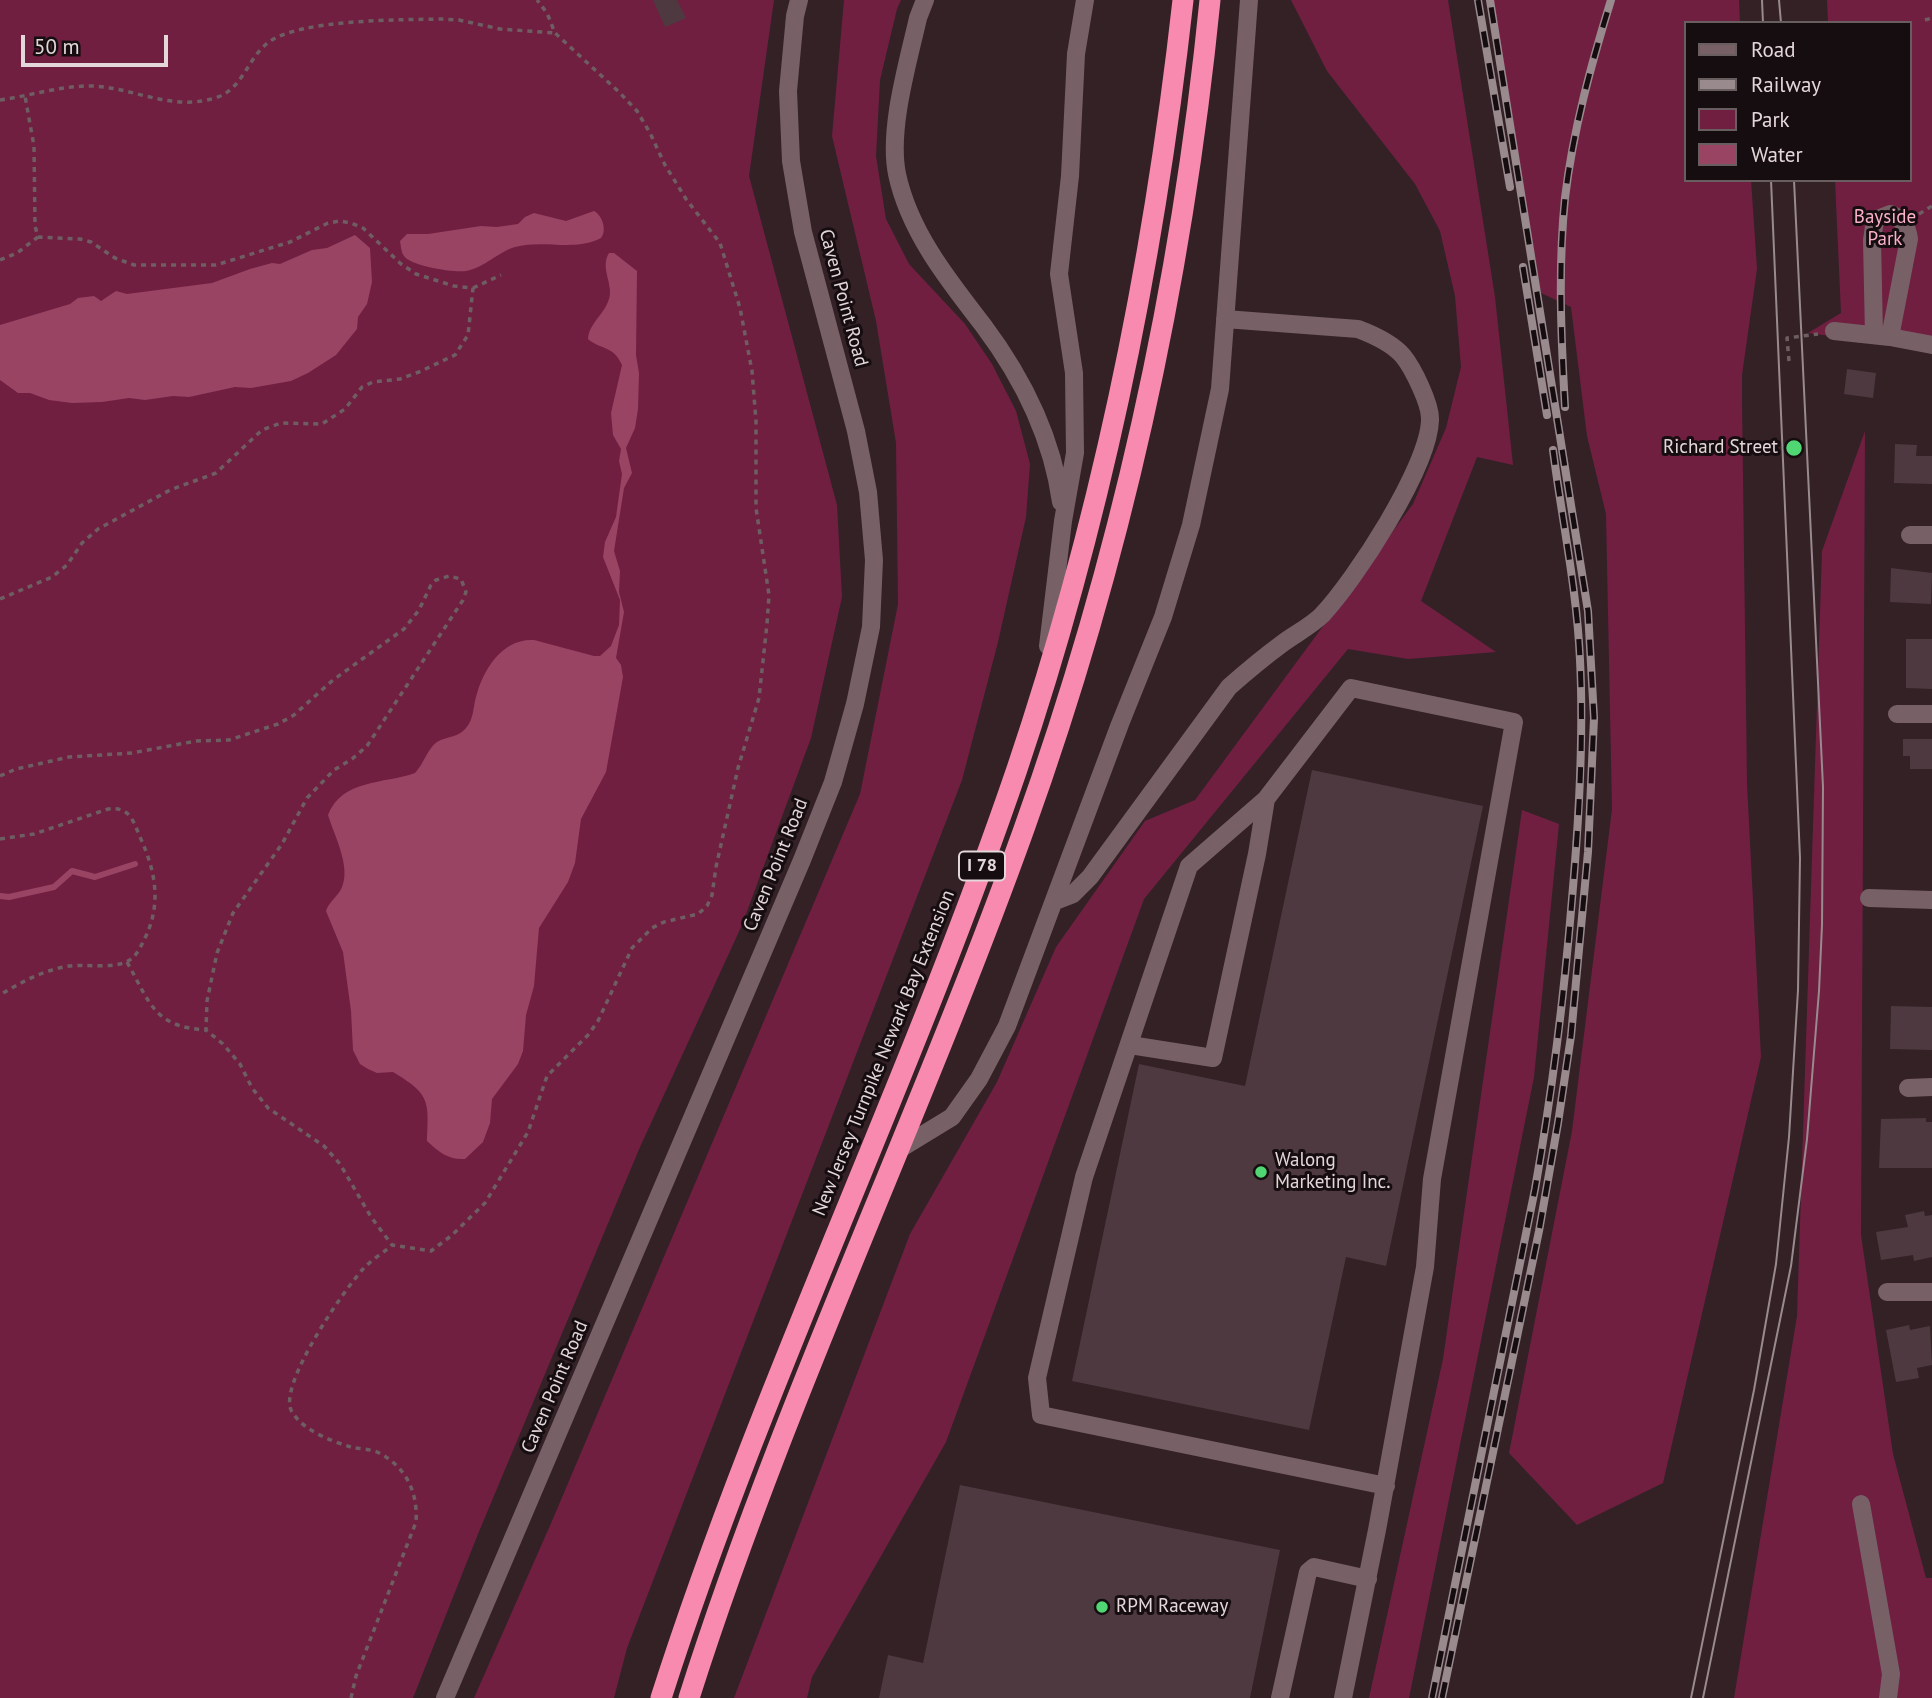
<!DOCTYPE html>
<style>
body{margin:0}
#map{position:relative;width:1932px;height:1698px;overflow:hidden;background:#332126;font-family:"PT Sans",sans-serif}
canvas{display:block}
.legend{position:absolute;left:1684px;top:21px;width:228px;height:161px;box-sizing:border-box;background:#150d0f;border:2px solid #685e60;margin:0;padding:9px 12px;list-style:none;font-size:21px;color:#e4d7da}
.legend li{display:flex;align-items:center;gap:14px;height:35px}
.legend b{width:35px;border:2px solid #685e60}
.scale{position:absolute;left:21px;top:35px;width:147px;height:32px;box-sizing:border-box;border:4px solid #e4d7da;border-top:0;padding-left:9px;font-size:21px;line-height:24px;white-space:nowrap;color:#e4d7da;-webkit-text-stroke:5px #150d0f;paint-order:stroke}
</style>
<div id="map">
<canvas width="1932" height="1698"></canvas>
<ul class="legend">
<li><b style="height:9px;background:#776167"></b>Road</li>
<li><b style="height:9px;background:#998a8e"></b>Railway</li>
<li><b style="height:19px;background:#701f41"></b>Park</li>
<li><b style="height:19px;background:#9a4464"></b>Water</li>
</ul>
<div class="scale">50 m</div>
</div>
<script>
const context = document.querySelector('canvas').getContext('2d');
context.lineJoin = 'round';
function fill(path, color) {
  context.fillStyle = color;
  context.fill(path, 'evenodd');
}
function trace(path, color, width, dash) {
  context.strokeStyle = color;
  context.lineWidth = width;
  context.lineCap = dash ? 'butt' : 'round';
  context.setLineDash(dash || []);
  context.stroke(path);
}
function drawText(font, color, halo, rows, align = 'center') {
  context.font = font + ' "PT Sans",sans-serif';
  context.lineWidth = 6;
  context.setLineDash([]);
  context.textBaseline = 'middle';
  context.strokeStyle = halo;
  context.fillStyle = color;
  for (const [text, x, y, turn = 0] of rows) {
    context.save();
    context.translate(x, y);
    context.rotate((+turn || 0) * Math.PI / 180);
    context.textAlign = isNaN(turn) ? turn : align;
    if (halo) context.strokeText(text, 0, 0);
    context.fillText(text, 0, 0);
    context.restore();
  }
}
fill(new Path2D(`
 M0,0H774L749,176L837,505L842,597L811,738L742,925L640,1147L478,1534L413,1698H0Z
 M844,0H901L897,9L880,80L876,156L886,219L909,264L965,324L992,364L1016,411L1030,464L1026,517L998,642L962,780L627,1648L614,1698H474L552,1521L860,794L898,604L896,443L876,321L832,136Z
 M1291,0H1448L1495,297L1513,465L1477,457L1421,601L1496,652L1408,659L1348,649L1144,899L946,1442L812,1677L807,1698H734L910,1234L997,1082L1056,947L1145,821L1195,800L1413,504L1446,428L1461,367L1455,296L1440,231L1415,184L1327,71Z
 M1493,0H1739L1740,23H1685V180H1751L1757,269L1742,375V400L1747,784L1761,1057L1663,1483L1577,1525L1509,1453L1572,1131L1612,809L1606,514L1587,436L1571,307L1541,293Z
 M1827,0H1932V350L1808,333L1841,313L1835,180H1909V23H1828Z
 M1865,431L1861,1235L1893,1454L1926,1578H1932V1698H1734L1797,1316L1822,551Z
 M1522,810L1559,824L1534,1077L1409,1698H1369L1443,1359Z`), '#701f41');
fill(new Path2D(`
 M594,211C603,216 607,231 601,238C574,252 544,239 515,247C498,252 484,268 466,271C454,273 411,266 404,256C401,252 401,246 400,241L407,234H428L481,226L497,227L518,224L525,217L534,213L566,221Z
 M355,235L370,248L372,282L367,304L358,317L357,329L336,355L308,373L291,381L251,388L235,387L189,397L173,396L145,400L129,398L102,402L72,403L49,400L30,393H18L0,380V325L70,304L78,298L94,296L101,301L116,291L127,294L212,283L250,269L272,263L280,264L312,250L327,248Z
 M609,253H614L637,271L636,355L639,373L638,409L635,428L626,448L632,473L624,488L614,551L620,571L619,592L624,612L616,658L621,665L623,677L606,772L581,819L575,863L568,882L539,928L534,986L526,1015L523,1051L518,1064L492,1099L490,1123L483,1142L465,1159C448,1160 439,1152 427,1141C429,1101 430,1094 393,1072L377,1073L368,1069L360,1064L353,1050L351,1011L343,952L326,911C329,901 338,897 342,887C351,866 334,835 328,815C342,779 384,784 415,773C423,765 428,748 437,742C447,736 458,738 466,728C474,719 473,707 476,697C483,670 502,638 534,640L594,656H600L611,646L619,625L620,600L603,557L605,542L616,517L622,474L619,461L621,449L613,435L611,413L622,365C613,345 601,350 588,339C589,321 610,311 610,292C610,279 601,266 609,253Z`), '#9a4464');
trace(new Path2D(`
 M0,896L9,897L54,887L72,871L95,877L135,864`), '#9a4464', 6);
fill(new Path2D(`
 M653,0H677L686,18L665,27Z
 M1847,369L1876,373L1873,398L1844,394Z
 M1895,444L1917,445L1916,456H1932V484L1894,483Z
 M1891,568L1932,573L1931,604L1890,602Z
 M1906,639H1932V689L1906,688Z
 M1903,739H1932V769H1910V756H1903Z
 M1312,770L1483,806L1386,1266L1346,1257L1309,1430L1072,1381L1139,1064L1245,1086Z
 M1891,1006L1932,1007V1050L1890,1049Z
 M1926,1118V1122H1932V1168H1879L1881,1119Z
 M1924,1211L1925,1216L1932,1215V1257L1914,1261L1913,1255L1881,1260L1876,1232L1908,1227L1905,1215Z
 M1909,1325L1910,1330L1930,1326L1932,1365L1917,1368L1919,1378L1896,1382L1886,1330Z
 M960,1485L1280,1550L1250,1698H879L888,1655L923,1663Z`), '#4d393f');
trace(new Path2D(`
 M1925,20L1932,18
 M0,100C29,96 60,86 89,86C131,86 170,112 215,98C243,90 247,58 269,42C300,19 401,20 441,19L459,20L500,29L555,33
 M1919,214L1932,206
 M0,260L17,253L38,237
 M473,288L501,275
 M1789,361L1787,338L1818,334
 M0,599L52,577L67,565L82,543L98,529L170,490L216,473L262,430L281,423L322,424L345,409L362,387L373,382L400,379L419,372L455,355L468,335L473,288L454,286L416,274L401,264L363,228L351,223L340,221L328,223L290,242L216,265H134L115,258L91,242L80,239L38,237L35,226L34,146L25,96
 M0,776L16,769L69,757L132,753L196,741L229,740L278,724L294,715L333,680L404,629L419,610L431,585L436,580L449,576L461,579L466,592L463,600L367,746L352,759L334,770L307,798L282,844L233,913L217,953L207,1001L206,1030L223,1044L240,1064L252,1088L268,1108L324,1146L340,1164L371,1217L392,1245L431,1251L451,1236L485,1203L528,1132L547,1076L588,1035L598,1021L632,948L652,928L664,922L698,914L707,906L712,895L716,867L738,768L759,698L767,624L769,595L756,508V421L752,371L740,308L720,243L686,199L665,165L650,133L637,111L619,92L555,33L547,13L537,0
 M0,839L34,834L108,809C129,806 133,820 140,837C156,872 162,905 144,940C140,948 136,957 128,961C114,969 85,964 69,966C44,970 21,982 0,995
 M127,962C150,1003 154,1027 206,1030
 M351,1698L356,1676L416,1522C418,1492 406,1466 377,1452C370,1449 359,1449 351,1447C331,1441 304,1431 292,1412C276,1387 344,1290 363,1269C371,1260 383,1253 392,1245`), '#6e5e62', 3.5, [5, 5]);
trace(new Path2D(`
 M925,0L918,18C908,63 888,129 897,174C909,231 948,280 983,325C1022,377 1052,437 1061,502
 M1834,331L1890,337L1932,345
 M1874,335L1872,240L1875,220L1890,214C1903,219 1907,225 1909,239L1890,337
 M1910,535H1932
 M1048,646L1063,521L1075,453L1074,373L1059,274L1070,176L1076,54L1085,0
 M1897,714H1932
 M1869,898L1932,900
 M1055,901L1073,894L1090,877L1229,687C1246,672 1264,657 1283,643C1295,634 1311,626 1322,615C1355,580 1429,467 1430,420C1431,405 1413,368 1403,356C1392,343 1374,335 1358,329L1225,319
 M1130,1045L1213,1058L1257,854L1266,799
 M1908,1088L1932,1087
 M898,1150L952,1117L979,1079L1007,1026L1120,724L1163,617L1191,525L1220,389L1249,0
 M1887,1292H1932
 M1861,1504L1891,1674L1888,1698
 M445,1698L802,860L833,782L855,704L871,627L874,560L868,492L856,431L803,232L791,161L788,91L795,16L799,0
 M1280,1698L1308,1572L1314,1567L1368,1579
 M1343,1698L1377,1530L1425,1267L1432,1179L1514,722L1351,688L1266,799L1189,866L1084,1177L1037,1378L1041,1415L1386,1486`), '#776167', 18);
trace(new Path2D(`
 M661,1698C762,1382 910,1083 1017,769C1101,520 1154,261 1183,0
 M689,1698C783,1402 919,1121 1024,829C1120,562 1182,282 1210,0`), '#f889af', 21);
trace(new Path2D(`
 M1762,0L1763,23
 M1779,0L1781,23
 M1691,1698L1754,1390L1776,1264L1789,1137L1798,990L1800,858L1771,180
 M1703,1698L1791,1266L1807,1139L1819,991L1822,925L1823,787L1794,180`), '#998a8e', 2);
const rail = new Path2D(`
 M1478,0L1510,187
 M1523,267L1547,415
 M1565,407C1561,337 1558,267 1565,198C1573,130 1591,65 1611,0
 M1432,1698L1535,1189C1552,1093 1564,997 1572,899C1579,820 1584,740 1580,660C1577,590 1562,520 1553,450
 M1442,1698L1539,1231L1558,1123L1571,1036L1588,852L1594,718L1588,611L1490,0`);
trace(rail, '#998a8e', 8);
trace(rail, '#150d0f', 5, [16]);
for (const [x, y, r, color] of [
 [1794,448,9,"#51d674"],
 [1261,1172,7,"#51d674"],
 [1102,1607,7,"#51d674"]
]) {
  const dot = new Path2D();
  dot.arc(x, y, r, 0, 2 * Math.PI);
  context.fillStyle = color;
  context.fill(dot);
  trace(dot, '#150d0f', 2.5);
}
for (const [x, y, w] of [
 [982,866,46]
]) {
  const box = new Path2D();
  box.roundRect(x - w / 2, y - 14.5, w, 29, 5);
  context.fillStyle = '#150d0f';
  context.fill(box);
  trace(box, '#e4d7da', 2);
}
drawText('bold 18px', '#e4d7da', null, [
 ["I 78",982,866]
]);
drawText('19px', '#fbb1c8', '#150d0f', [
 ["Bayside",1885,218],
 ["Park",1885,240]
]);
drawText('19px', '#e4d7da', '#150d0f', [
 ["Caven Point Road",843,298,75],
 ["Caven Point Road",776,865,-68],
 ["New Jersey Turnpike Newark Bay Extension",884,1053,-68],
 ["Caven Point Road",555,1387,-67]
]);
drawText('19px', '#e4d7da', '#150d0f', [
 ["Richard Street",1778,448,"right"],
 ["Walong",1275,1161],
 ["Marketing Inc.",1275,1183],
 ["RPM Raceway",1116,1607]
], 'left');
</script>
